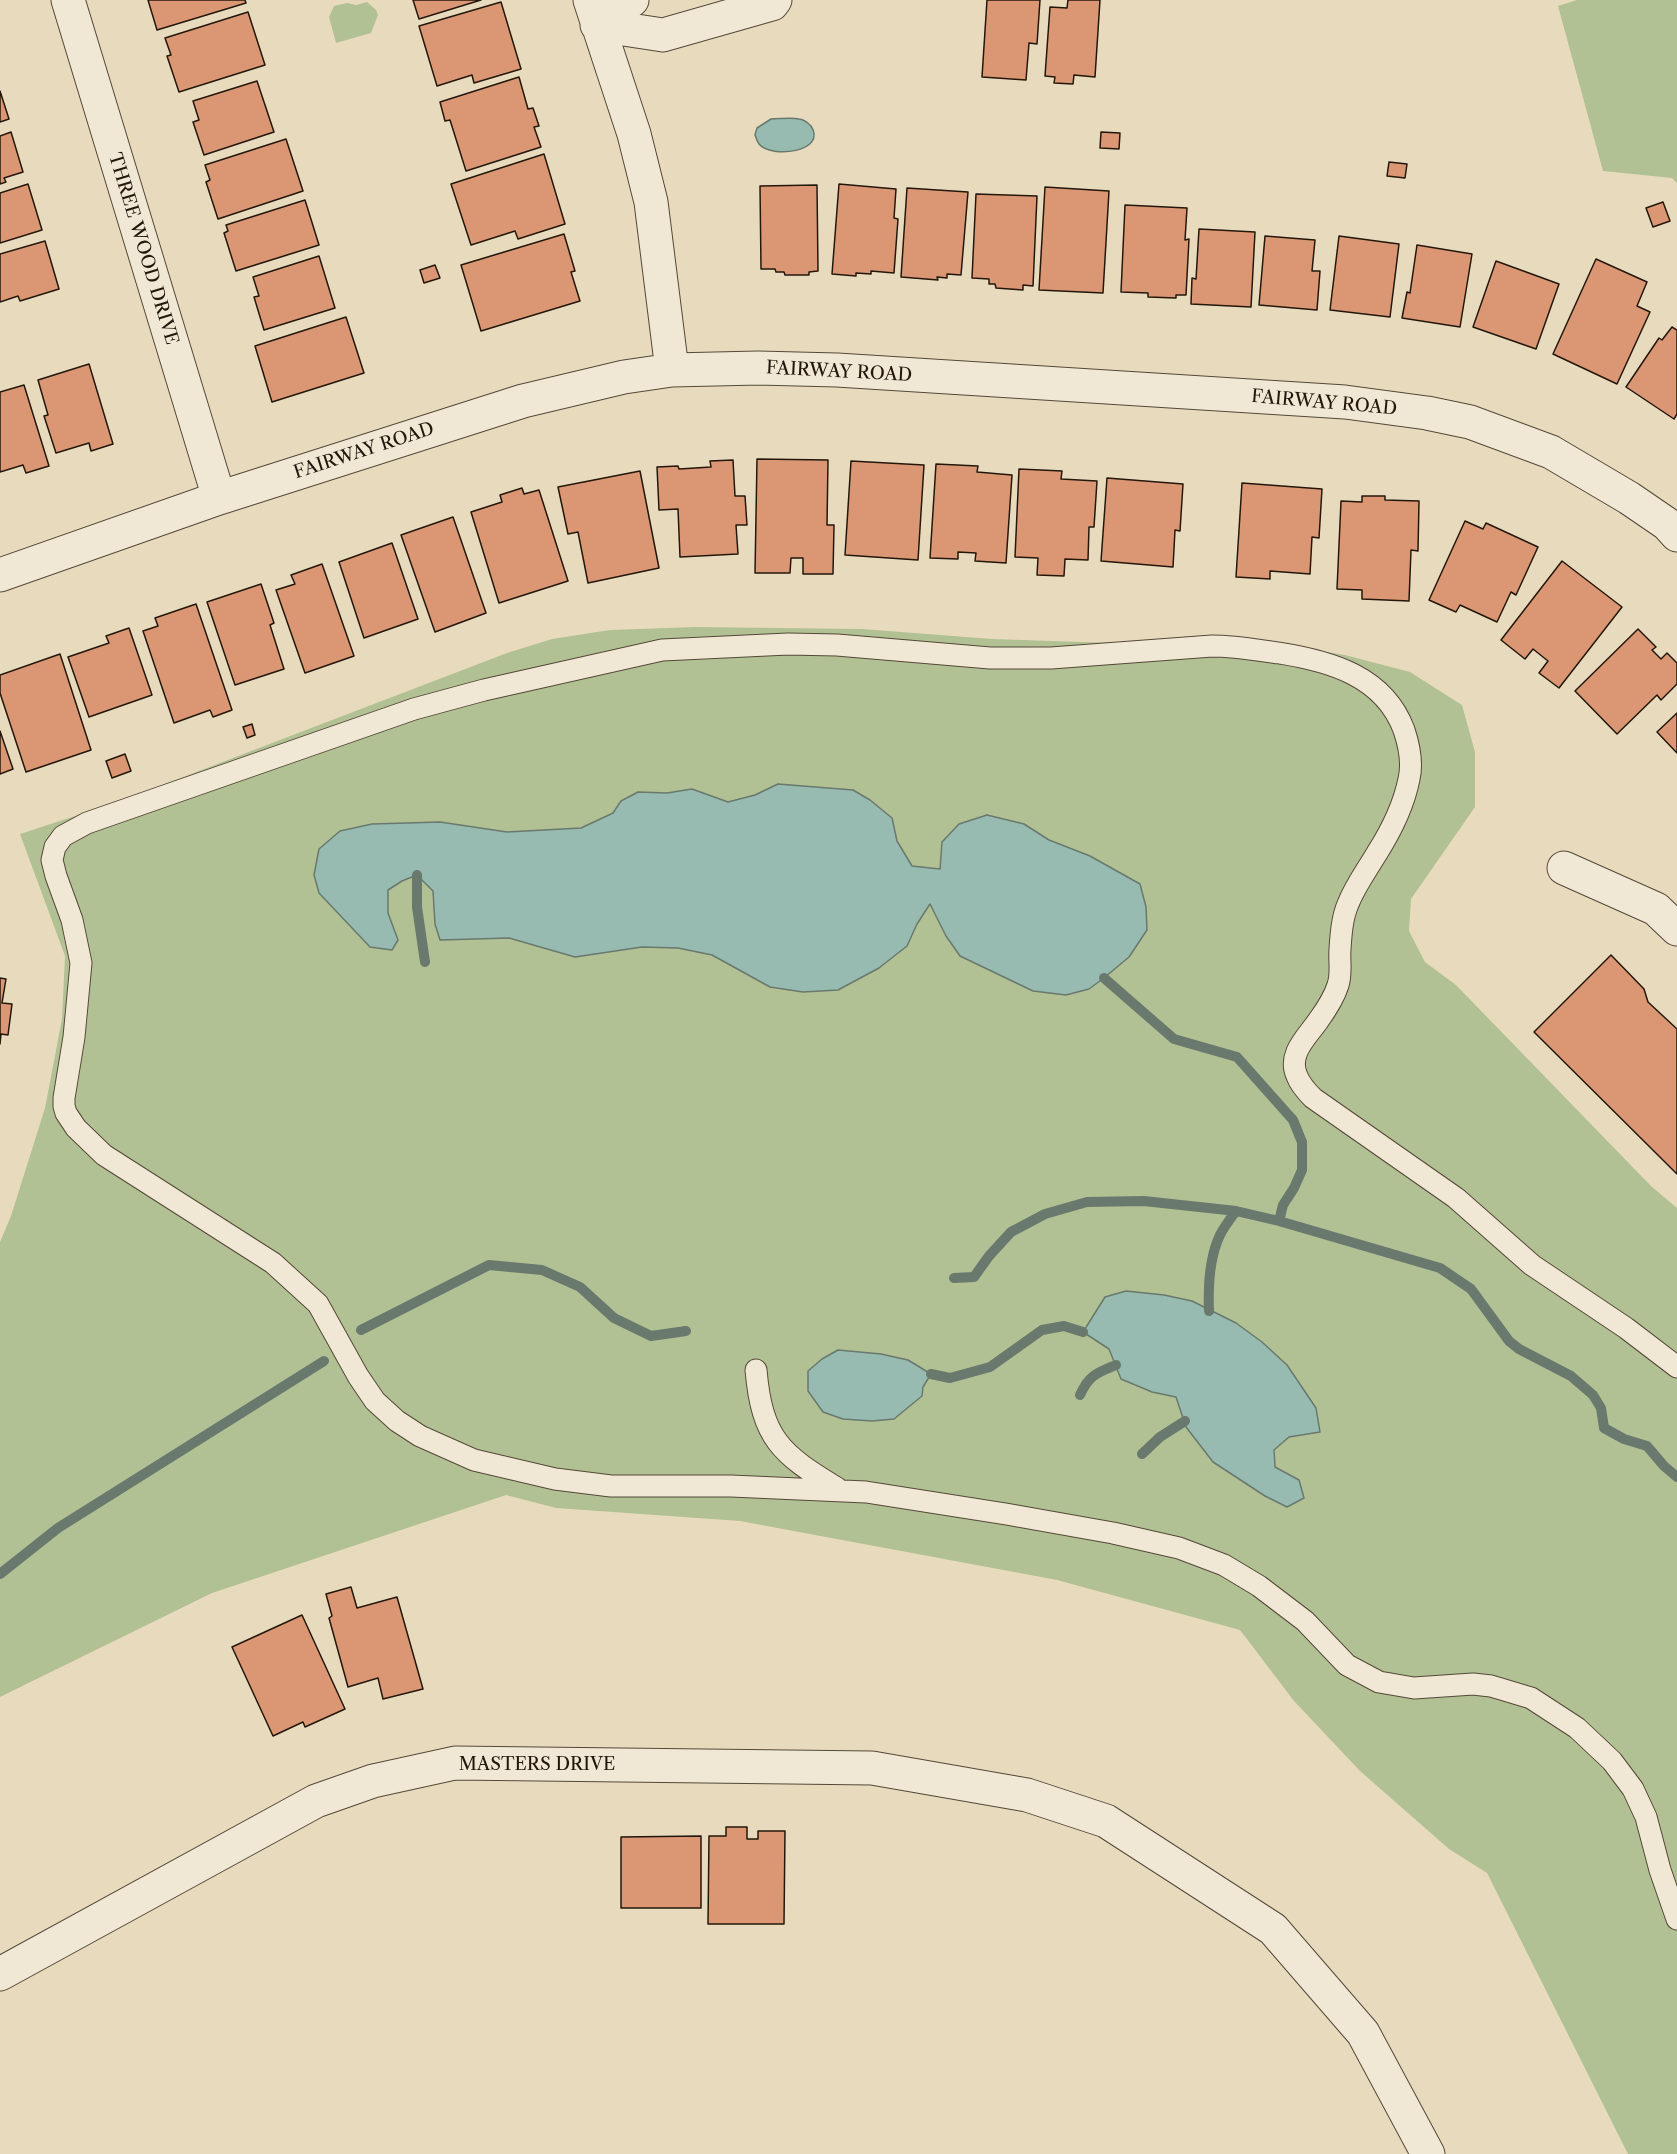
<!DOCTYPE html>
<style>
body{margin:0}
canvas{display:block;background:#e8dbbd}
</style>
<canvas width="1677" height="2154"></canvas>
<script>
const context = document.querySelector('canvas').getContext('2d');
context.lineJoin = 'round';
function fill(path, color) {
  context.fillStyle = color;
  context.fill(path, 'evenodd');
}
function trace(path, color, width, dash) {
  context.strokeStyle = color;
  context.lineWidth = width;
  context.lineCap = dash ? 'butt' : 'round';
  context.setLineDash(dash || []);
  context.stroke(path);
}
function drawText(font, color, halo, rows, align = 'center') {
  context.font = font + ' "Libre Caslon Text",serif';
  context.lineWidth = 4.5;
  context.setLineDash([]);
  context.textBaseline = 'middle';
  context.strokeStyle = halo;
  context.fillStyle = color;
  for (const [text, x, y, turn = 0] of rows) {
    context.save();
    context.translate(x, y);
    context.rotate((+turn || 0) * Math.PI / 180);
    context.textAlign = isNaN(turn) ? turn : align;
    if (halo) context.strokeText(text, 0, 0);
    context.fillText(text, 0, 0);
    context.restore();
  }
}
fill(new Path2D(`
 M1577,0H1677V183L1672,178L1603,171L1558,6Z
 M367,2L376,10L378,15L371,33L336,43L329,17L334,6L347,3L356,5Z
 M695,627L862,629L992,639L1113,643L1220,635L1345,655L1410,672L1462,705L1475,752V807L1411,899L1409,931L1425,962L1456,985L1651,1186L1677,1208V2154H1628L1487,1873L1449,1849L1360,1771L1294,1701L1240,1630L1057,1580L740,1521L556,1508L506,1495L212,1593L0,1697V1242L11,1216L45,1108L62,1019L65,956L20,834L118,802L507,653L552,639L610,630Z`), '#b2c194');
const water = new Path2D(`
 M771,119C780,119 791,117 799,119C804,119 808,123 811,126C828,152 771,159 759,144C757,141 756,138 755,135L757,128Z
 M778,784L853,790L870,800L892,818L897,841L912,866L940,869L942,842L959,824L987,815L1024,824L1049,840L1090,856L1140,884L1146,907L1147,930L1129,957L1104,978L1089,989L1066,995L1033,991L960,956L946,936L930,904L917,924L907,946L879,968L838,990L803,992L770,987L712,955L678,948L642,947L575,957L509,938L440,940L435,924L433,891L417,875L402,881L388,890V913L398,940L392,950L370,947L319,893L314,875L319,849L340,831L372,824L440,822L507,832L581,828L613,813L621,801L638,792L667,793L692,789L728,802L755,795Z
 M1126,1291L1164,1295L1192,1301L1236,1323L1262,1342L1287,1365L1316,1408L1320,1432L1289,1437L1274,1450L1275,1467L1299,1480L1304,1498L1287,1507L1265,1496L1213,1462L1186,1427L1176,1397L1152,1392L1121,1379L1109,1349L1083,1332L1105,1297Z
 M838,1350L881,1354L908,1360L931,1374L923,1387L922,1396L894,1419L872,1421L843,1419L823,1412L808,1391V1371L822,1359Z`);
fill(water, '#97bbb0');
trace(water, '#69796e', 1.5);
trace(new Path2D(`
 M417,875V907L425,962
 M1104,978L1174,1039L1237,1057L1293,1120L1302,1142V1170L1294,1188L1283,1205L1279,1221
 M954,1278L974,1277L989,1256L1011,1232L1045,1214L1087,1202L1144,1201L1236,1211L1279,1221L1440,1268L1471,1289L1509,1341L1519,1349L1571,1376L1593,1395L1601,1408L1604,1428L1624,1439L1647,1446L1664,1466L1677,1477
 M1209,1311C1208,1287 1209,1258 1220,1235C1224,1227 1230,1219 1236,1211
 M361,1330L489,1265L542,1270L580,1287L614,1318L651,1336L686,1331
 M931,1374L950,1378L990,1367L1042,1330L1064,1326L1083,1332
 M1080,1395C1089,1375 1097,1373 1116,1365
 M1142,1454L1160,1437L1185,1421
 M0,1574L58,1528L324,1361`), '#69796e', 10);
const building = new Path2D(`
 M148,0H245L246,3L157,30Z
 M413,0H481L419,19Z
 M987,0H1040L1037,44L1029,43L1026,80L982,77Z
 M1068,0H1100L1095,77L1074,75L1073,84L1054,83L1055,77L1045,76L1050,7L1067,8Z
 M501,2L521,69L474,83L472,75L437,86L419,26Z
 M248,12L265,65L179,92L167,56L171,55L165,38Z
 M519,77L528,109L533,108L539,126L534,127L541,147L466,171L450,120L445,121L440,102Z
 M257,81L274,132L204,155L193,122L199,120L193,101Z
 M0,91L9,119L0,122Z
 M11,132L23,172L4,178L6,182L0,184V136Z
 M1101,132L1120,133L1119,149L1100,148Z
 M286,139L303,191L218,219L206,182L210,180L205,165Z
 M544,154L565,224L518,239L515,231L471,245L451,184Z
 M1389,162L1407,164L1405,178L1387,176Z
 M28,184L42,230L0,243V193Z
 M839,184L896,189L894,218L898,219L894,273L871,271V274L856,273V276L832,274Z
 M817,185L818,271L809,272V275H785L784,272H776L775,269H761L760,186Z
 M1045,187L1109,191L1103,293L1039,290Z
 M907,188L968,192L961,275L947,274V278L937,277L938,280L901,277Z
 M976,194L1037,196L1033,286L1023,285V290L996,288L995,284H989V279L972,278Z
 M305,200L319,245L236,271L224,233L228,231L226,225Z
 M1663,202L1670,221L1653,227L1646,208Z
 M1125,205L1187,208L1185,240L1189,239L1186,295H1176V298L1148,297V293L1121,292Z
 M1199,229L1255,232L1251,307L1191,304L1192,278L1196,279Z
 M564,234L575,271L571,272L580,301L481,331L461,265Z
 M1265,236L1315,240L1312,271H1320L1317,310L1259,305Z
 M1339,236L1399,244L1390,317L1330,310Z
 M45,241L59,289L20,301L18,296L0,302V254Z
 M1417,245L1472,254L1460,327L1402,318L1407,292L1410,293Z
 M319,256L335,308L264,330L254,297L259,296L253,277Z
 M1596,259L1647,282L1637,306L1650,312L1617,384L1553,354Z
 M1496,261L1559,284L1536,349L1473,327Z
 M435,265L440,278L424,283L420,270Z
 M346,317L364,373L272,402L255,346Z
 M1672,327L1677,330V414L1674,419L1626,387L1659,338L1662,340Z
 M89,364L113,444L91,451L89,443L56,453L44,416L48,415L38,380Z
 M24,385L49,466L26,473L23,465L0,472V392Z
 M757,459L828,460L827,525H834L833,574H803V558H791L790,573H755Z
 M733,460L735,496H745L747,525H736L738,554L680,557L678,509L659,510L657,467L678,466L679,469L711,467L710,461Z
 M851,461L924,465L918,560L845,555Z
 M936,464L978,466L977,472L1012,475L1006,563L975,561L976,553L958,552V559L930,558Z
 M1019,469L1062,471L1061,479L1097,481L1094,527H1089L1088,560L1065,559L1064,576L1037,575L1038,558L1015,557Z
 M640,471L659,568L588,583L578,532L568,534L558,487Z
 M1107,478L1183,484L1180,531L1175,530L1173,567L1101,561Z
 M1242,483L1322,489L1319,538L1312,537L1310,574L1270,571V579L1236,577Z
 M522,488L524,494L539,490L568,581L499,603L471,512L502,502L500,495Z
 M1362,496H1385V500L1419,501L1418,551L1411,550L1409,601L1362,599V590L1337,589L1341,501L1362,502Z
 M453,517L486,613L435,632L401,535Z
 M1465,521L1483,529L1486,523L1538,547L1516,595L1511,592L1497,622L1460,605L1456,612L1429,600Z
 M392,543L418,619L364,638L339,562Z
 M1562,561L1622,607L1559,688L1539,673L1548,661L1533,649L1525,659L1501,640Z
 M322,564L354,656L305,673L276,590L295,584L291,575Z
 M261,584L274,623L270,625L284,669L235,685L207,602Z
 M196,604L232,710L213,717L210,710L174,723L143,631L158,626L155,618Z
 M129,628L152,695L89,717L68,657L109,643L106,636Z
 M1638,629L1656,647L1652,650L1661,659L1667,653L1677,663V684L1661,700L1657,695L1617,734L1575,691Z
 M60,654L91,750L26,772L0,693V675Z
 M1677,713V753L1657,732Z
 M252,724L255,735L247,738L243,727Z
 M0,731L13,769L0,774Z
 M125,754L131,771L112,778L106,761Z
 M1611,955L1644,989L1648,1002L1677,1029V1174L1534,1032Z
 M0,978L6,979L2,1003L12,1004L8,1035L1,1034L0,1044Z
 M351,1587L357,1608L397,1597L423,1689L383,1699L378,1678L348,1687L329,1618L332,1616L326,1594Z
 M302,1615L345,1709L305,1727L303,1722L273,1736L232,1647Z
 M726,1827H747V1839H758V1831H785L784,1924H708L709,1836H726Z
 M701,1836V1908H621V1837Z`);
fill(building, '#db9774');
trace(building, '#23170b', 1.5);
const service = new Path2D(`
 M1677,1367L1626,1328L1532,1265L1456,1198L1313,1098C1307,1092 1300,1084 1297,1076C1287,1054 1307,1037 1318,1021C1326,1010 1334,998 1338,985C1342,973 1339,961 1340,949C1341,934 1342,918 1348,904C1355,886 1367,870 1377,853C1391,831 1404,804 1409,779C1413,762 1409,745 1404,730C1384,676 1330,661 1279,653C1257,650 1234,646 1212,646L1051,658H990L837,645L788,644L662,650L484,690L414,709L87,823L63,836L55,847L52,860L56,876L72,920L81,963L74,1037L64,1098V1106L66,1113L76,1128L104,1155L273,1263L318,1304L358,1376L375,1401L397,1421L420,1436L474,1460L555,1479L611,1486H731L866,1492L1006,1514L1113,1533L1179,1548L1224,1565L1259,1586L1305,1621L1347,1665L1379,1682L1414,1688L1473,1684L1491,1686L1531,1698L1577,1728L1612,1761L1633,1789L1646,1817L1660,1870L1677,1919
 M756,1370C762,1439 781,1454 837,1488`);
const minor = new Path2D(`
 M68,0L219,498
 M590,0L634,134L651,202L672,370
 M597,25L663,35L772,4L775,0
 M597,25L632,0
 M0,575L219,498L523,401L624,377L672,370L758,368L837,370L1345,402L1427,413L1470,422L1551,452L1629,498L1667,524L1677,535
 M1564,868L1656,909L1677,929
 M0,1974L316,1801L373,1781L455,1763L872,1768L1027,1795L1106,1821L1273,1929L1363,2033L1428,2154`);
trace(service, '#544838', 23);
trace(minor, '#544838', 35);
trace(service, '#f0e8d4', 21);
trace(minor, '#f0e8d4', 33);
drawText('18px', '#23170b', '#f0e8d4', [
 ["THREE WOOD DRIVE",143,249,73],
 ["FAIRWAY ROAD",839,372,3],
 ["FAIRWAY ROAD",1324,403,5],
 ["FAIRWAY ROAD",364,451,-18],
 ["MASTERS DRIVE",537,1765]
]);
</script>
